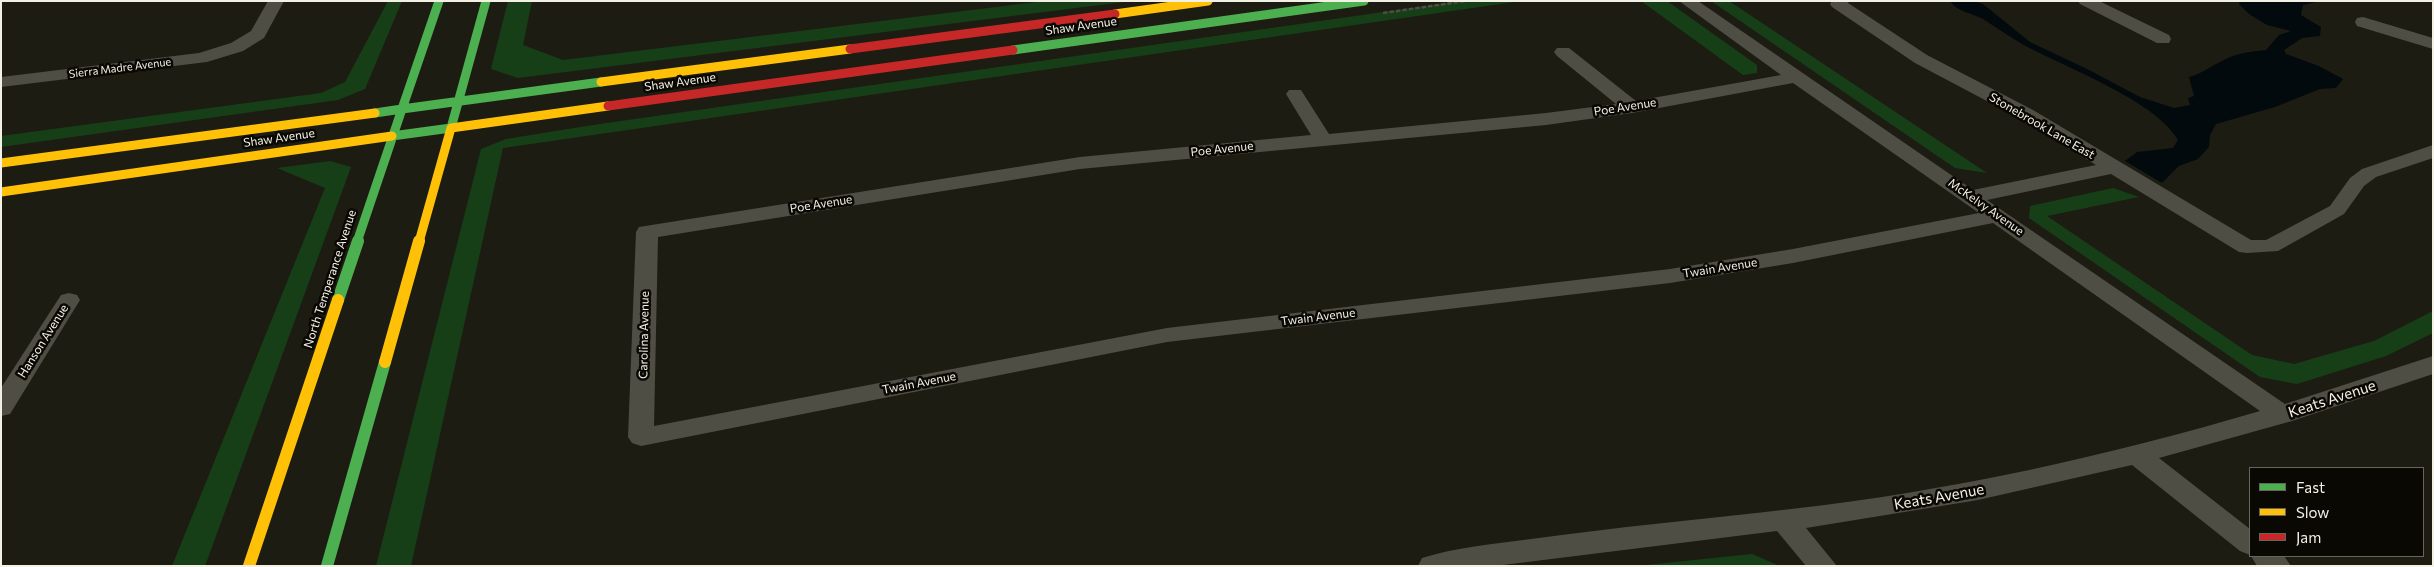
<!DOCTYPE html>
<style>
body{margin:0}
#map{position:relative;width:2434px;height:567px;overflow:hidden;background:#1d1c12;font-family:Commissioner,sans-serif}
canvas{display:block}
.frame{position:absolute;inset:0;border:2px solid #f3f1e6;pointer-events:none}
.legend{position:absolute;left:2249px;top:467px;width:175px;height:90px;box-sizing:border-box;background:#0a0803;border:1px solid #67655e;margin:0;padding:6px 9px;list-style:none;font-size:15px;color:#f3f1e6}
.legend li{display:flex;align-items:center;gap:10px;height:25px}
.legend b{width:25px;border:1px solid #67655e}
</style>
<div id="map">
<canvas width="2434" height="567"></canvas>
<div class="frame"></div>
<ul class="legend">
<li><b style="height:6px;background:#4caf50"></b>Fast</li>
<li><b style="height:6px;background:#ffc107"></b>Slow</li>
<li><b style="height:6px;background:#c62828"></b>Jam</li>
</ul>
</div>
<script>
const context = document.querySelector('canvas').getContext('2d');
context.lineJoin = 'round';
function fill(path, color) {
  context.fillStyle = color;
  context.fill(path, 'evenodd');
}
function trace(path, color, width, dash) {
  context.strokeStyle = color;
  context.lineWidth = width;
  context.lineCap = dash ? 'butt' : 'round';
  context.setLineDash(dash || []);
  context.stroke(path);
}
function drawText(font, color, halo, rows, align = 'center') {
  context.font = font + ' Commissioner,sans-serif';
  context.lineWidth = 5;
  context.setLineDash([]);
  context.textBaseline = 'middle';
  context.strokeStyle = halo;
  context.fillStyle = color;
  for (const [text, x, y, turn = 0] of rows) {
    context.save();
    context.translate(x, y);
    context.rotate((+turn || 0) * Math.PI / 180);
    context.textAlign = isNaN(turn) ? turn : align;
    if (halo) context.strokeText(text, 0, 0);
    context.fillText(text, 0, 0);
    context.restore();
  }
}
fill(new Path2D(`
 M388,1H402L365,89L338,100L1,147V136L321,93L345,82Z
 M508,1H532L523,45L563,60L1045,1H1132L518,78L491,69Z
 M1460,1H1521L503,148L411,566H376L481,149L506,139L593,125Z
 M1641,1H1667L1757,65V73L1743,75Z
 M1711,1H1729L1987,173L1955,168Z
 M330,161L351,167L205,566H172L325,188L277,168Z
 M2113,188L2139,197L2047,216L2252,355L2294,364L2374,341L2433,311V333L2386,356L2297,384L2260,377L2029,218L2030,206Z
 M1752,554L1780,566H1643L1646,565Z`), '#173f17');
fill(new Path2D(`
 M1950,1H1974L1983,4L2030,42L2087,69L2140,97L2174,108L2190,105L2188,98L2194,96L2189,77C2204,73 2214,64 2228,58C2240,53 2253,51 2266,50L2279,35L2291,31L2267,25L2249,14L2239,4L2240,1H2320L2303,5L2301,15L2321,27L2320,36L2302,38L2284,50L2286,54L2319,66L2343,79L2336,88L2320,89L2275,107L2216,124L2210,135L2209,147L2198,159L2179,166L2162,183L2125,161L2137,152L2173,148L2178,140C2155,100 2064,67 2022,44C2008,36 1996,27 1983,19C1972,13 1957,12 1950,1Z`), '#030a0d');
trace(new Path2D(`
 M1383,13L1466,1`), '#4e4d47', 2.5, [4.5, 2]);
fill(new Path2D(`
 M268,1H284L264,38L243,51L207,62L1,87V77L199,53L231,43L251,31Z
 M1679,1H1698L1973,190L2096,165L2019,118L1915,63L1832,7L1830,4L1832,1H1849L1848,3L1927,55L2033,110L2251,240H2266L2330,206L2350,178L2362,169L2433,145V158L2376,177L2364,186L2344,214L2278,251L2247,253L2239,252L2111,174L1987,200L2285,404L2433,356V374L2292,421L2159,458L2250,529V555L2240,551L2132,465L1978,500L1806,528L1837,566H1806L1777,531L1495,566H1418L1422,558C1457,547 1495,544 1531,539C1618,527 1705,519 1791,509C1951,491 2107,456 2260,411L1993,223L1793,263L1670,283L1167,342L641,446L632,443L628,437L636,232L639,227L1080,157L1311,135L1286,94L1289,90H1301L1329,134L1546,113L1616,104L1557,56L1554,52L1557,48H1569L1636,101L1781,75ZM1793,83L1979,213L1793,249L1670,269L1167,328L654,426L658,237L1080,169L1546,125L1632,113Z
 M2078,1H2099L2169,35L2171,39L2169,43H2157L2080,4Z
 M2363,17L2433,38V49L2357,26L2355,22L2357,18Z
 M69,293L77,295L80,300L10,414L1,416V388L61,295Z
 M2251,556H2284L2291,566H2257Z`), '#4f4e45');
trace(new Path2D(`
 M1013,50L1364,1
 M375,113L402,109L439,1
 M392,136L451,128L486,1
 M357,242L402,109L601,82`), '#4caf50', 9);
trace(new Path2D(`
 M338,300L358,241
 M327,566L385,362`), '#4caf50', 12);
trace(new Path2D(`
 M1115,14L1208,1
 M601,82L850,49
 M1,163L375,113
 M1,192L392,136
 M419,242L451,128L608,106`), '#ffc107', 9);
trace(new Path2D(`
 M385,362L419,241
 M249,566L338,300`), '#ffc107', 12);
trace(new Path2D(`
 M850,49L1115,14
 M608,106L1013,50`), '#c62828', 9);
drawText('11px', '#f3f1e6', '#0a0803', [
 ["Sierra Madre Avenue",120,68,-7]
]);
drawText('12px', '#f3f1e6', '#0a0803', [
 ["Shaw Avenue",1081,26,-8],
 ["Shaw Avenue",680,82,-8],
 ["Poe Avenue",1625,107,-9],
 ["Stonebrook Lane East",2042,126,30],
 ["Shaw Avenue",279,138,-8],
 ["Poe Avenue",1222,149,-6],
 ["Poe Avenue",821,204,-9],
 ["McKelvy Avenue",1986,207,35],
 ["Twain Avenue",1720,268,-9],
 ["North Temperance Avenue",330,279,-72],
 ["Twain Avenue",1318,317,-7],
 ["Carolina Avenue",644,335,-89],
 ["Hanson Avenue",43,341,-58],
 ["Twain Avenue",919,383,-11]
]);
drawText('15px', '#f3f1e6', '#0a0803', [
 ["Keats Avenue",2332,399,-18],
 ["Keats Avenue",1939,497,-10]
]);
</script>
